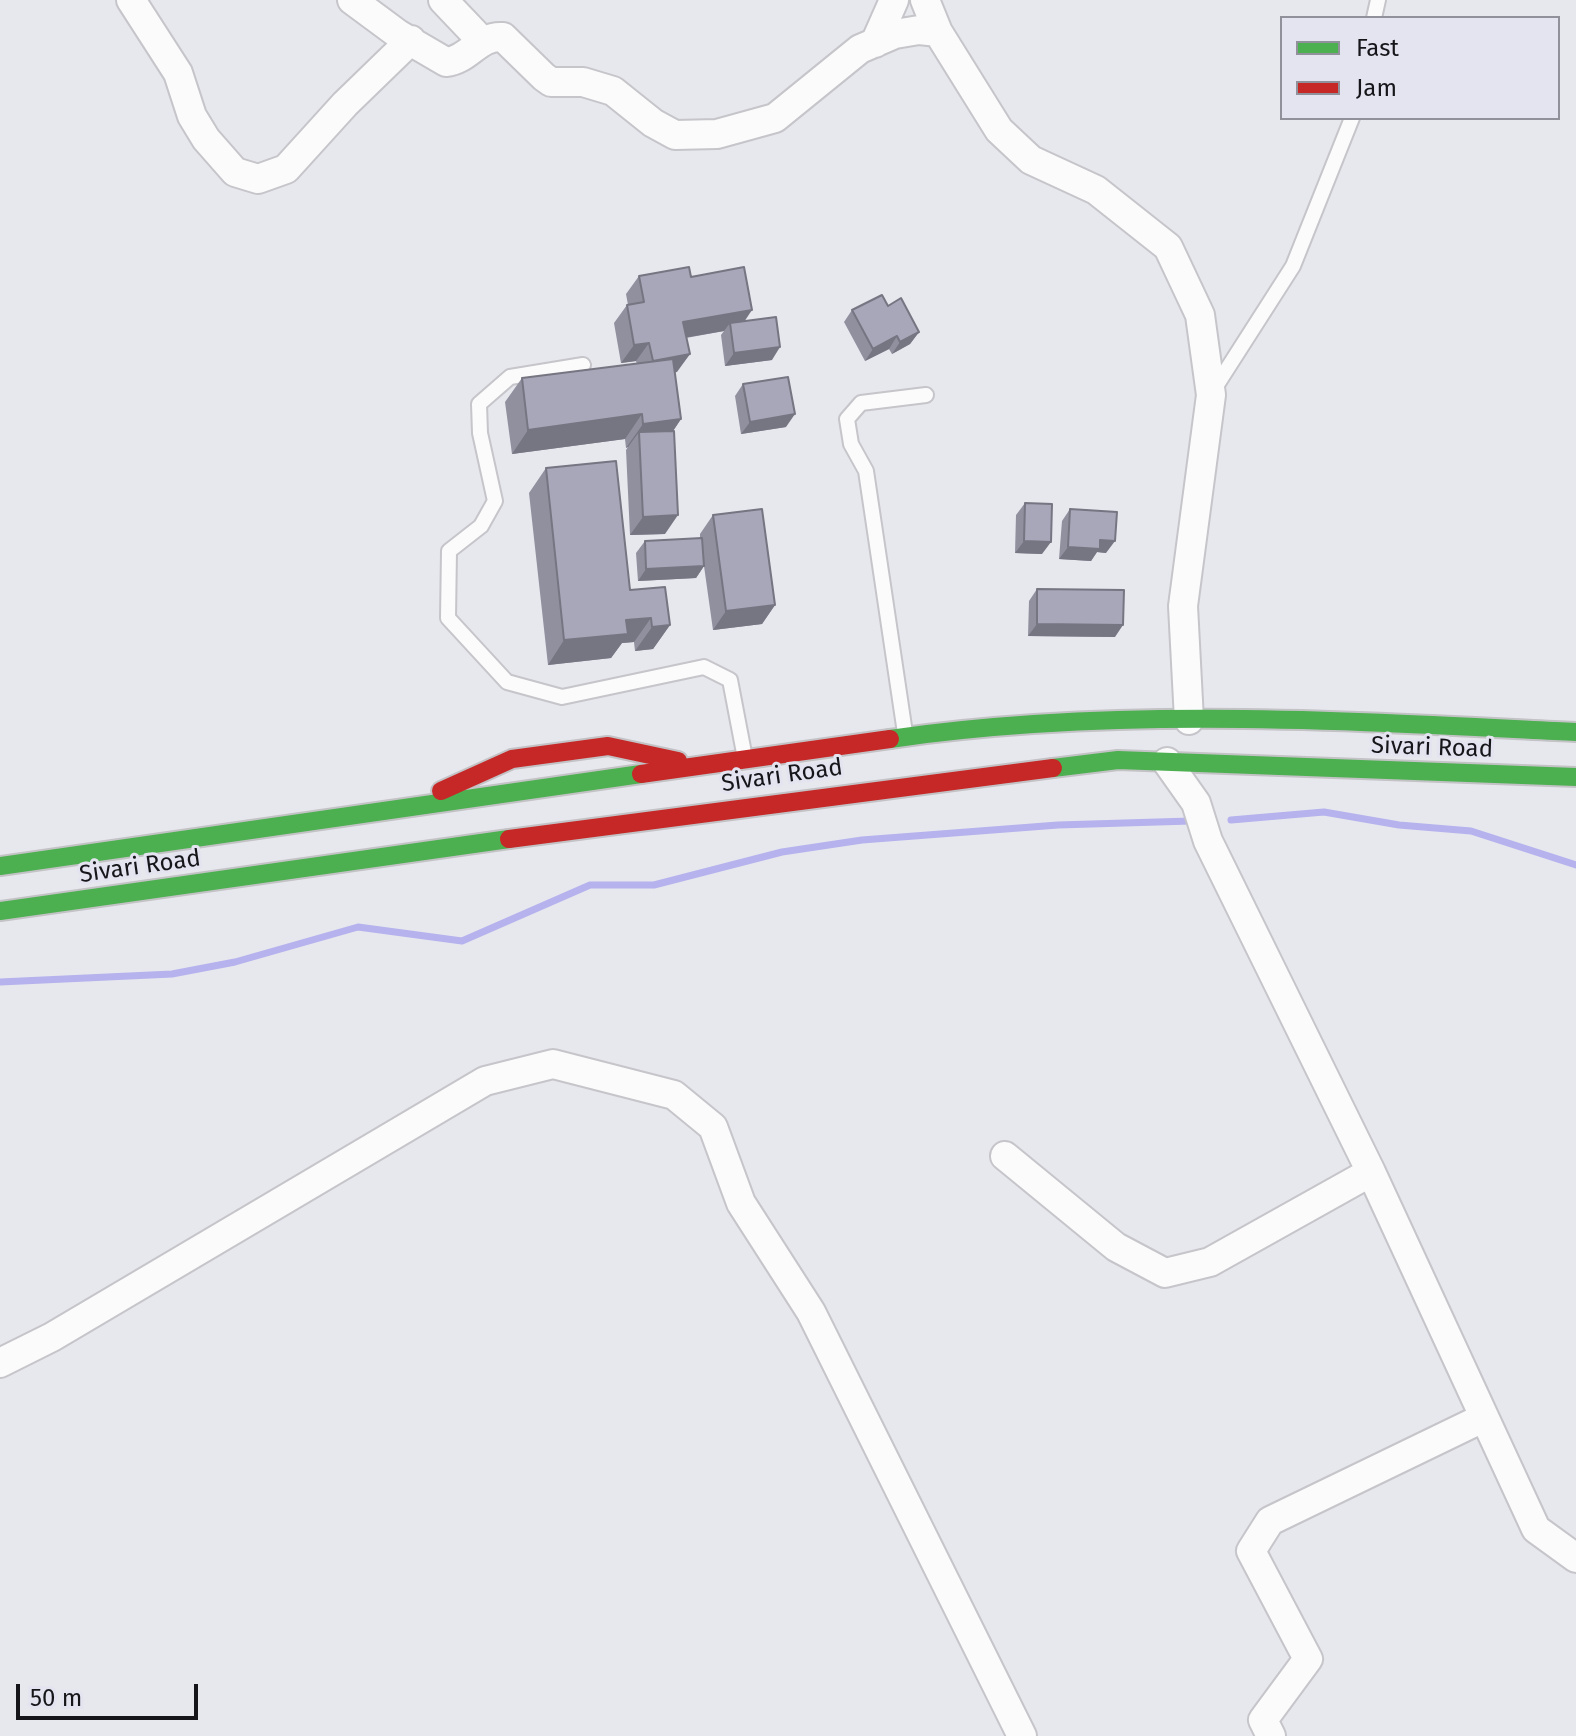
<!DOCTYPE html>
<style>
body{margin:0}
#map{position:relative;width:1576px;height:1736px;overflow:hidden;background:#e7e7ee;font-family:"Fira Sans",sans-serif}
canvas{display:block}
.legend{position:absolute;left:1280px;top:16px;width:280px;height:104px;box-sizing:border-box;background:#e4e4f1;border:2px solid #91919b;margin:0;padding:10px 14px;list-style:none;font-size:24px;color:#15151a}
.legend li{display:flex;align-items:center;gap:16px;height:40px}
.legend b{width:40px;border:2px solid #91919b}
.scale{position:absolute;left:16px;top:1684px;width:182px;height:36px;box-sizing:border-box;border:4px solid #15151a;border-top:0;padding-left:10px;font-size:24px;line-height:28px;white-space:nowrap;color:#15151a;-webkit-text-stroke:6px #e4e4f1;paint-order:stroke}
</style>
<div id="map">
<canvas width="1576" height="1736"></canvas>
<ul class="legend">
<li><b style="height:10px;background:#4caf50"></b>Fast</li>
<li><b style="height:10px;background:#c62828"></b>Jam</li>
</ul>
<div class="scale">50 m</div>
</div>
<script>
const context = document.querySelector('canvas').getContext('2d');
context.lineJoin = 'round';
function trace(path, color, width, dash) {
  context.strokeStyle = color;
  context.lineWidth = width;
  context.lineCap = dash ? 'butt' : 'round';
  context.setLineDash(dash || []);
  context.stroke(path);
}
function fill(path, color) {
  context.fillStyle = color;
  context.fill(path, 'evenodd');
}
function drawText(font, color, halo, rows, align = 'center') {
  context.font = font + ' "Fira Sans",sans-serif';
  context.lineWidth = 6;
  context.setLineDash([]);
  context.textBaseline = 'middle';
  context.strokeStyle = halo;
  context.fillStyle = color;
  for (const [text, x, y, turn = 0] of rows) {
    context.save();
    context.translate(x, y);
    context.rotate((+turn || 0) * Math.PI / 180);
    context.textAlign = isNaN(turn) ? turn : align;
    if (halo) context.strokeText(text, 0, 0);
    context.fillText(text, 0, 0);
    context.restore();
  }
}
trace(new Path2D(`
 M1231,820L1324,812L1399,825L1471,831L1576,865
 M0,982L172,974L235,962L358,927L462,941L590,885H654L782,852L862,840L1058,825L1191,821`), '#b5b2ed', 7);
const lane = new Path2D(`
 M1374,18L1378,0
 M583,365L510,377L479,404L480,433L495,501L481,526L449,551L448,618L507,682L562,697L704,667L730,680L744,753
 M1213,391L1293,266L1352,118
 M905,733L866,471L851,444L847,419L861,403L926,395`);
const street = new Path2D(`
 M131,0L178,73L192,116L206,139L235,172L258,179L286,169L345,104L411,40
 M352,0L398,34L446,62C469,60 478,35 503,37L544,77L551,82H583L613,91L653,123L675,135L717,134L775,118L860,49L895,34L919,30L938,32
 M443,0L482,41
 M925,0L938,32L999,130L1031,160L1096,190L1168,247L1200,315L1211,395L1183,606L1189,720
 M875,43L894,0
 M1167,762L1196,803L1208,841L1371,1172L1536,1529L1576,1558
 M1005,1156L1116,1247L1165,1273L1210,1262L1371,1172
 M0,1363L52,1337L485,1081L553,1064L674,1095L713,1127L741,1203L811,1312L1022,1736
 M1271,1736L1263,1720L1308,1659L1251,1551L1270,1521L1483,1418`);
const fast = new Path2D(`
 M890,739C1117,706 1348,721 1576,732
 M1053,768L1118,760L1576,777
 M0,866L641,774
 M0,911L509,839`);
const jam = new Path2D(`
 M641,774L890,739
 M441,791L512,759L608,746L678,761
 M509,839L1053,768`);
trace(lane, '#c5c5ca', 18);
trace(street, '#c5c5ca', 32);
trace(fast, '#c3c3c6', 22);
trace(jam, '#c3c3c6', 22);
trace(lane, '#fbfbfc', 14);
trace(street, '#fbfbfc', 28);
trace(fast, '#4caf50', 18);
trace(jam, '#c62828', 18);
fill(new Path2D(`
 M639,276L691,277L744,321L772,360L725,366L721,335L724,331L686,338L690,354L675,373L681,419L673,431L665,534L630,535L626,450L628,447L626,448L625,439L512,454L505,402L522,378L637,364L636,361L621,363L614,323L627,305H628L626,294Z
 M888,306L919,332L910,344L892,354L889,349L865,361L844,322L852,310Z
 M743,384L786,427L741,434L735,396Z
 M546,468L630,590L670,625L653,649L635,651L634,642L622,643L611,658L548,665L529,493Z
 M1025,503L1042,554L1015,553L1016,515Z
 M1070,509L1106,553L1097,552L1091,561L1059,559L1062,521Z
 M713,515L775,605L762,624L713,630L704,566L696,578L638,581L636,553L645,541L700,538V534Z
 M1037,589L1115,637L1028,636L1029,601Z`), '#90909f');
fill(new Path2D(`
 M752,310L740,328L730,323L724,331L671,340L683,322Z
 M919,332L910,344L892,354L900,342Z
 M897,336L889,349L865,361L873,349Z
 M649,343L636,361L621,363L634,345Z
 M780,347L772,360L725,366L734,353Z
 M690,354L677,372L640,379L653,361Z
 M642,414L625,439L512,454L528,430Z
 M795,414L786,427L741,434L750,422Z
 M681,419L665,443L639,432L628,447L626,448L643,424Z
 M678,515L665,534L630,535L643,517Z
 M1100,540L1115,541L1106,553L1097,552L1091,561L1059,559L1068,547Z
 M1024,541L1051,542L1042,554L1015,553Z
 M704,566L696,578L638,581L646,569Z
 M775,605L762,624L713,630L726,611Z
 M651,618L634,642L622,643L611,658L548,665L564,640L626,620Z
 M1037,624L1123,625L1115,637L1028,636Z
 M670,625L653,649L635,651L652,627Z`), '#767582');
const building = new Path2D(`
 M689,267L691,277L744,267L752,310L683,322L690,354L653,361L649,343L634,345L627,305L644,302L639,276Z
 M882,295L888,306L901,298L919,332L900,342L897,336L873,349L852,310Z
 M776,317L780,347L734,353L730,323Z
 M673,359L681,419L643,424L642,414L528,430L522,378Z
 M788,377L795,414L750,422L743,384Z
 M674,431L678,515L643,517L639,432Z
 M616,461L630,590L665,587L670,625L652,627L651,618L626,620L628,634L564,640L546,468Z
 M1025,503L1052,504L1051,542L1024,541Z
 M762,509L775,605L726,611L713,515Z
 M1070,509L1117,512L1115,541L1100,540V549L1068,547Z
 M702,538L704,566L646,569L645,541Z
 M1037,589L1124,590L1123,625L1037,624Z`);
fill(building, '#a8a7b9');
trace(building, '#767582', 2);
drawText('24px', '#15151a', '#e4e4f1', [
 ["Sivari Road",1432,748,2],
 ["Sivari Road",782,776,-8],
 ["Sivari Road",140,867,-8]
]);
</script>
